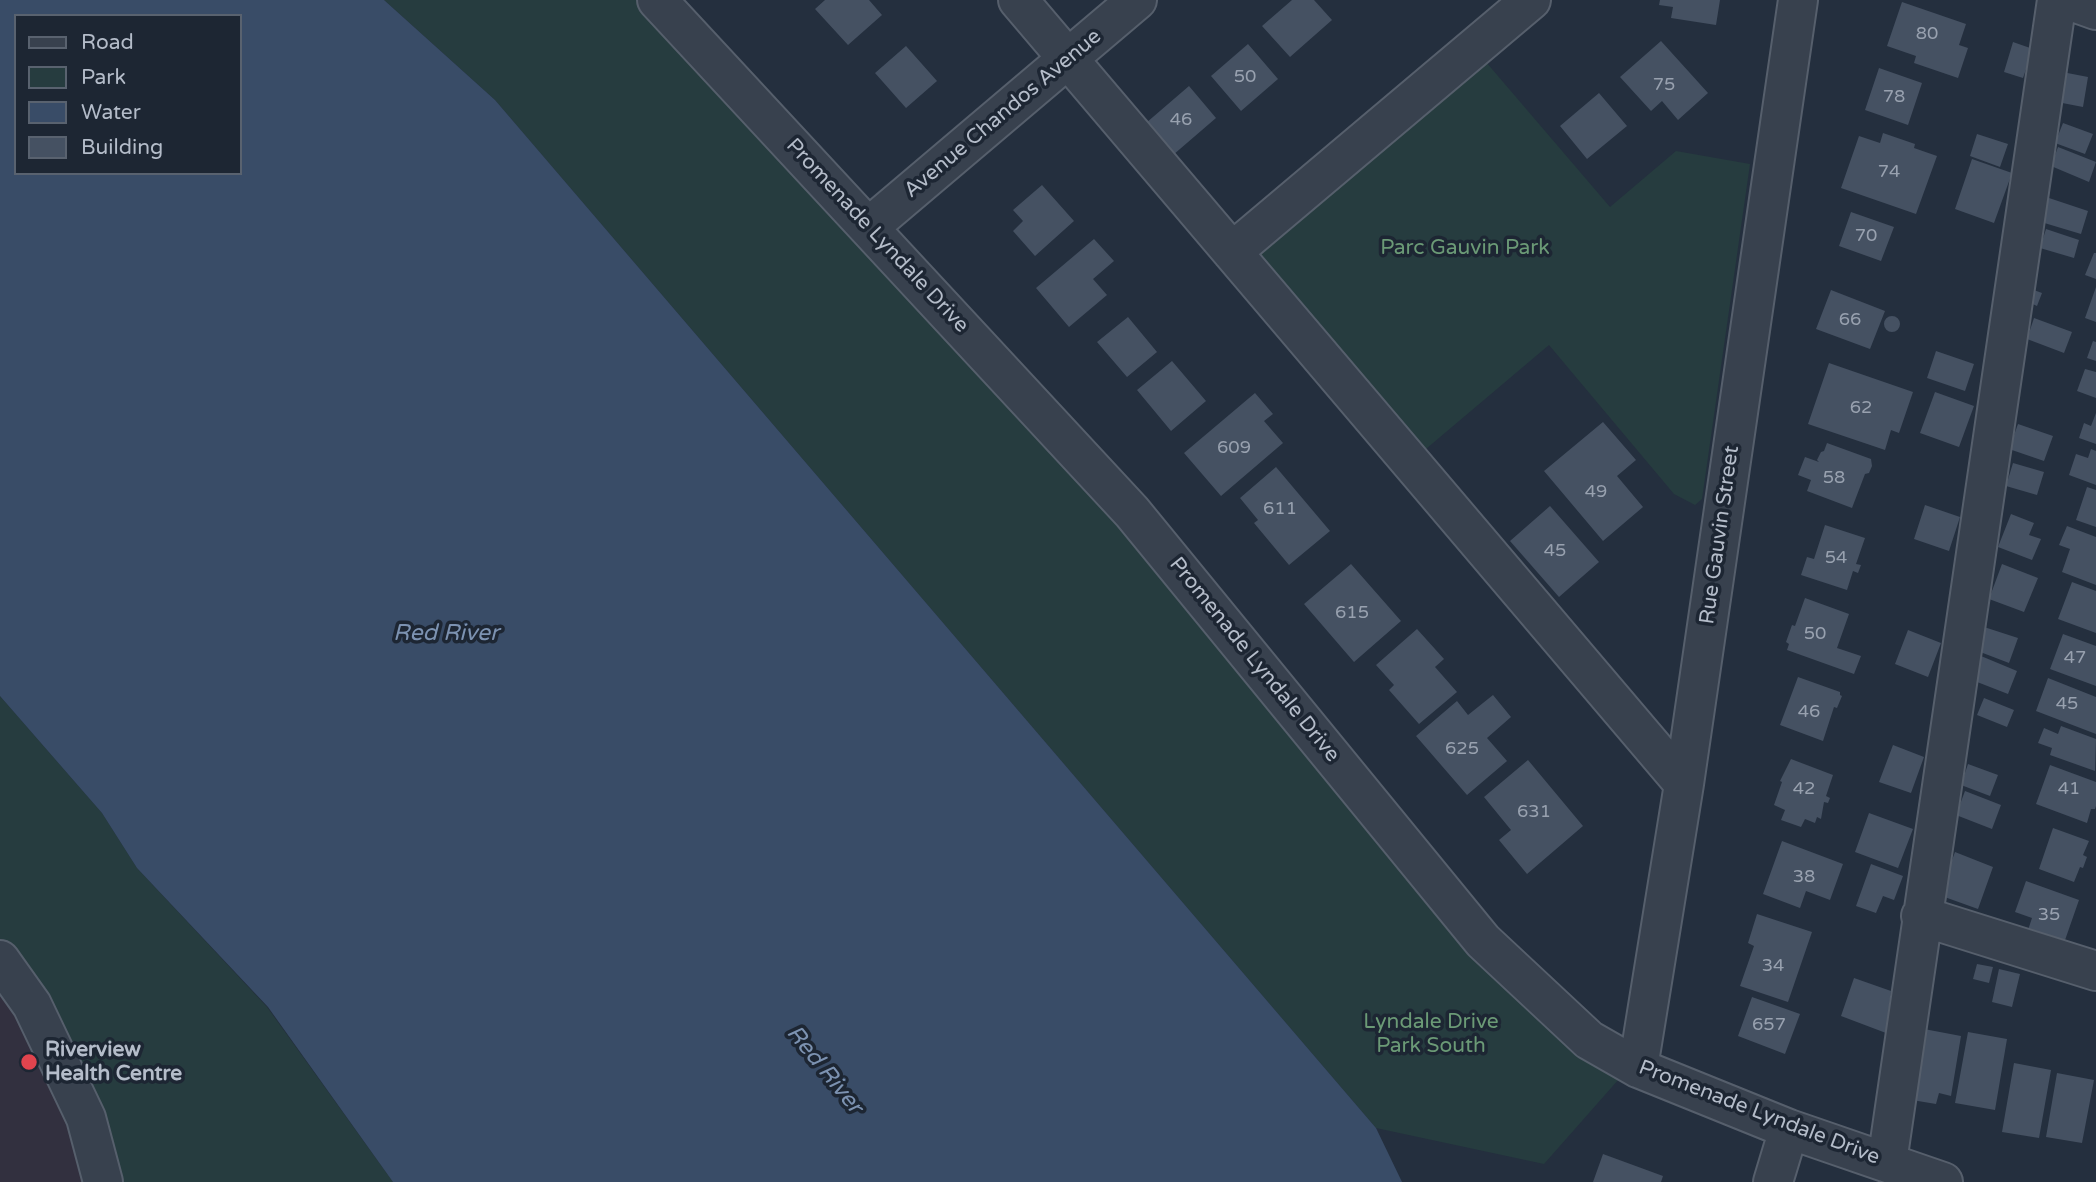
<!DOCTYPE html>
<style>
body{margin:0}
#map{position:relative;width:2096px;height:1182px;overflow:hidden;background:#242f3e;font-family:"Varela Round",sans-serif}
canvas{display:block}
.legend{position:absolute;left:14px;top:14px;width:228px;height:161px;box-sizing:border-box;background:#1d2633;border:2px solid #59626f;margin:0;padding:9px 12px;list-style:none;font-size:21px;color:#b4bcc9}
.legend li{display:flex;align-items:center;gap:14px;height:35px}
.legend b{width:35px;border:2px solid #59626f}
</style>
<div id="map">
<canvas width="2096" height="1182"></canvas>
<ul class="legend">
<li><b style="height:9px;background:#38414e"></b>Road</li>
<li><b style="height:19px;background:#263c3f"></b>Park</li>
<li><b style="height:19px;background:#394c67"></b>Water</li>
<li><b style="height:19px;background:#455162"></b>Building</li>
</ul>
</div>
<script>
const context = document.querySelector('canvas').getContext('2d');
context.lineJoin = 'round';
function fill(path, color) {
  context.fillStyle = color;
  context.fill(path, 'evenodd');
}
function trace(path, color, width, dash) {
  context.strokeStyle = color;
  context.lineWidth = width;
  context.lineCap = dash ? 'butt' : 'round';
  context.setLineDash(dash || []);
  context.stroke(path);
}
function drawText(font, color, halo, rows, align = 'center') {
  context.font = font + ' "Varela Round",sans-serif';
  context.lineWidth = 7;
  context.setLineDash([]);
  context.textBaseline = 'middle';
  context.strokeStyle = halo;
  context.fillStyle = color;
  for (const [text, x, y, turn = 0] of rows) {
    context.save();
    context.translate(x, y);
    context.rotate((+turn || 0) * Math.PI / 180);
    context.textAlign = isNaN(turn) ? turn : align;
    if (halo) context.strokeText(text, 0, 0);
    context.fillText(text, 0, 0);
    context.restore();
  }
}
fill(new Path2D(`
 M0,960L103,1182H0Z`), '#32303f');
fill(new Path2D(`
 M384,0H657L1483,941L1634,1062L1544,1164L1376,1128L495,100Z
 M1486,62L1610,207L1676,151L1750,164L1702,499L1695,505L1674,494L1549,345L1420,454L1256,257Z
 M0,696L102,813L137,868L267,1007L393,1182H103L0,960Z`), '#263c3f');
fill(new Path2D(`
 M0,0H384L495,100L1376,1128L1402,1182H393L268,1007L137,868L102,813L0,696ZM16,16H240V173H16Z`), '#394c67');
fill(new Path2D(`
 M825,0H869L882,15L848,45L815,9Z
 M1292,0H1314L1332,20L1290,57L1262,26Z
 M1660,0H1720L1716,25L1671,18L1673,7L1659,5Z
 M1902,2L1966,24L1959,45L1968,48L1958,78L1914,63L1916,56L1887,46Z
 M1661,41L1708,93L1678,120L1662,101L1651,111L1620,77Z
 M2013,42L2033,49L2023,78L2004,72Z
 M1248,44L1278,79L1241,111L1211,76Z
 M906,46L937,81L906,108L875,73Z
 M1879,68L1922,83L1908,125L1865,110Z
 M2057,71L2088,77L2083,107L2052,101Z
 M1189,86L1216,118L1173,155L1146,123Z
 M1599,93L1627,126L1587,159L1560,126Z
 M2063,123L2093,134L2085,154L2055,143Z
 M1883,133L1915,144L1914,148L1937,156L1916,214L1841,188L1859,136L1880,143Z
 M1977,134L2008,144L2000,167L1970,156Z
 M2058,147L2096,162L2089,182L2051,166Z
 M1972,159L2012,173L1994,223L1955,209Z
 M1042,185L1074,221L1035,256L1013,231L1023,221L1013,210Z
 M2049,198L2088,211L2081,234L2041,222Z
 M1851,212L1894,227L1881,261L1839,246Z
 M2046,229L2079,240L2074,258L2040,248Z
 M1094,239L1114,261L1093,279L1107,295L1069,327L1036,288Z
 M2094,253H2096V279L2085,275Z
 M2096,287V322L2085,318Z
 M2031,289L2042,293L2037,306L2026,301Z
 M1831,290L1885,311L1870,349L1816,329Z
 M1884 324a8 8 0 1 1 16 0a8 8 0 1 1-16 0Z
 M1128,317L1157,352L1127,377L1097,342Z
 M2034,318L2072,332L2064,353L2027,339Z
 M2093,341L2096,342V361L2087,358Z
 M1936,351L1974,364L1965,391L1927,378Z
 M1172,361L1206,401L1171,431L1137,390Z
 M1829,363L1913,392L1899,433L1891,430L1885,450L1808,424Z
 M2085,369L2096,372V398L2077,391Z
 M1935,392L1974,406L1959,447L1920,433Z
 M1255,393L1273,414L1264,421L1283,443L1221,496L1184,453Z
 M2096,413V444L2079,438L2084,423L2091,426Z
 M1603,422L1636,460L1617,476L1643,507L1603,541L1544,471Z
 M2018,424L2053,436L2044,461L2009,449Z
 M1827,443L1871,459L1872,466L1869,473L1865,474L1852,508L1807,491L1811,480L1798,475L1805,457L1819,462L1817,460L1821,452L1824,451Z
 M2091,449L2096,451V485L2069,475L2076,454L2088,458Z
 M2013,463L2044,472L2037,495L2006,486Z
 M1276,467L1330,531L1289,565L1254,523L1258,520L1240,498Z
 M2087,487L2096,490V527L2076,520Z
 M1925,505L1960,517L1949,551L1914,539Z
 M1550,506L1599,562L1559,597L1510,541Z
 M2011,514L2034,523L2029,535L2041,539L2032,560L1998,547Z
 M1825,525L1865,538L1856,564L1861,565L1858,573L1853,571L1847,590L1801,575L1807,557L1814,559Z
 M2067,526L2096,537V585L2062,572L2070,549L2059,545Z
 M1351,564L1401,621L1354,662L1304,604Z
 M2002,564L2038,578L2024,612L1989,599Z
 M2072,582L2096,591V633L2058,619Z
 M1805,598L1849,614L1837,648L1861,656L1854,674L1787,650L1789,644L1786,642L1792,625L1795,626Z
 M1984,627L2018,638L2009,663L1975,650Z
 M1417,629L1444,659L1435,667L1457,692L1419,724L1389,690L1394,685L1376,665Z
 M1908,630L1941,643L1928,677L1895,664Z
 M2063,634L2096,646V686L2050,669Z
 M1981,656L2017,671L2008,694L1972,680Z
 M1798,677L1840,692V695L1842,696L1837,708L1834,707L1823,741L1780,725Z
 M2048,678L2096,697V734L2036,711Z
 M1493,695L1511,717L1487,738L1507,761L1467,795L1416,736L1457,701L1468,715Z
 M1984,698L2014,710L2007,727L1977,715Z
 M2061,726L2096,739L2095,771L2050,755L2052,748L2038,743L2044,728L2058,734Z
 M1893,745L1924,757L1911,793L1879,782Z
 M1791,759L1833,775L1826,796L1830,798L1828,803L1824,802L1821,819L1817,817L1815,823L1805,819L1801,827L1781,820L1785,810L1774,805L1782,782L1780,781Z
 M1528,760L1583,826L1527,874L1499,840L1511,830L1484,797Z
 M1968,764L1998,775L1990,796L1961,785Z
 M2050,765L2096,782V806L2095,809H2091L2087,823L2036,804Z
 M1965,791L2001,805L1992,829L1956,815Z
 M1869,813L1913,829L1898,868L1855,852Z
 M2053,828L2089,841L2083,855L2087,857L2083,868L2080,867L2074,882L2039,869Z
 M1782,841L1843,864L1830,900L1806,891L1800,908L1763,894Z
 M1955,852L1993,867L1978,909L1939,895Z
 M1871,864L1903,876L1894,900L1883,896L1876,913L1856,906Z
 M2026,881L2079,900L2064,943L2028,930L2032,918L2015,912Z
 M1757,914L1812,932L1788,1002L1740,986L1754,946L1748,943Z
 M1977,964L1993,967L1989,983L1973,979Z
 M1999,969L2020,974L2012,1007L1992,1002Z
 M1854,978L1891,991L1886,1033L1841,1016Z
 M1752,997L1800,1014L1785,1054L1738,1036Z
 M1924,1029L1961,1036L1951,1096L1939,1093L1936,1104L1912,1100Z
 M1968,1032L2007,1039L1995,1110L1955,1103Z
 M2014,1063L2051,1070L2039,1138L2002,1132Z
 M2057,1073L2094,1080L2082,1143L2046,1137Z
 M1603,1154L1663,1176L1661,1182H1593Z`), '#455162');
const minor = new Path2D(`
 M657,0L1132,512L1483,941L1589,1040L1638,1068L1789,1129L1943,1182
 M1018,0L1684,784
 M2068,0L2096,10
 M869,227L1137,0
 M1232,252L1531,0
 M1921,916L2096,971
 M0,960L32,1005L86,1118L103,1182
 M1638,1068L1684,784L1798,0
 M1887,1162L2057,0
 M1773,1182L1789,1129`);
trace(minor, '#565f6c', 42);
trace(minor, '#38414e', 38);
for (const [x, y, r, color] of [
 [29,1062,9,"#e0444e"]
]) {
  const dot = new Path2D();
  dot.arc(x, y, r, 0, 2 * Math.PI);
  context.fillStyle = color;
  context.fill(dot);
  trace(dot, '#1d2633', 2.5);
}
drawText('18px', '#98a1af', null, [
 ["80",1927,34],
 ["50",1245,77],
 ["75",1664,85],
 ["78",1894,97],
 ["46",1181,120],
 ["74",1889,172],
 ["70",1866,236],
 ["66",1850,320],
 ["62",1861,408],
 ["609",1234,448],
 ["58",1834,478],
 ["49",1596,492],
 ["611",1280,509],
 ["45",1555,551],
 ["54",1836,558],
 ["615",1352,613],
 ["50",1815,634],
 ["47",2075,658],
 ["45",2067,704],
 ["46",1809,712],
 ["625",1462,749],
 ["42",1804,789],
 ["41",2069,789],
 ["631",1534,812],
 ["38",1804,877],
 ["35",2049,915],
 ["34",1773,966],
 ["657",1769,1025]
]);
drawText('21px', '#b4bcc9', '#1d2633', [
 ["Avenue Chandos Avenue",1003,114,-40],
 ["Promenade Lyndale Drive",877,236,47],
 ["Rue Gauvin Street",1720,535,-82],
 ["Promenade Lyndale Drive",1254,660,51],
 ["Promenade Lyndale Drive",1759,1113,21]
]);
drawText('21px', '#6b9a76', '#1d2633', [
 ["Parc Gauvin Park",1465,248],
 ["Lyndale Drive",1431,1022],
 ["Park South",1431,1046]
]);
drawText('bold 21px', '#b4bcc9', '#1d2633', [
 ["Riverview",45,1050],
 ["Health Centre",45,1074]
], 'left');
drawText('italic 23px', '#7c92b1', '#1d2633', [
 ["Red River",446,634],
 ["Red River",824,1070,51]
]);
</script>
